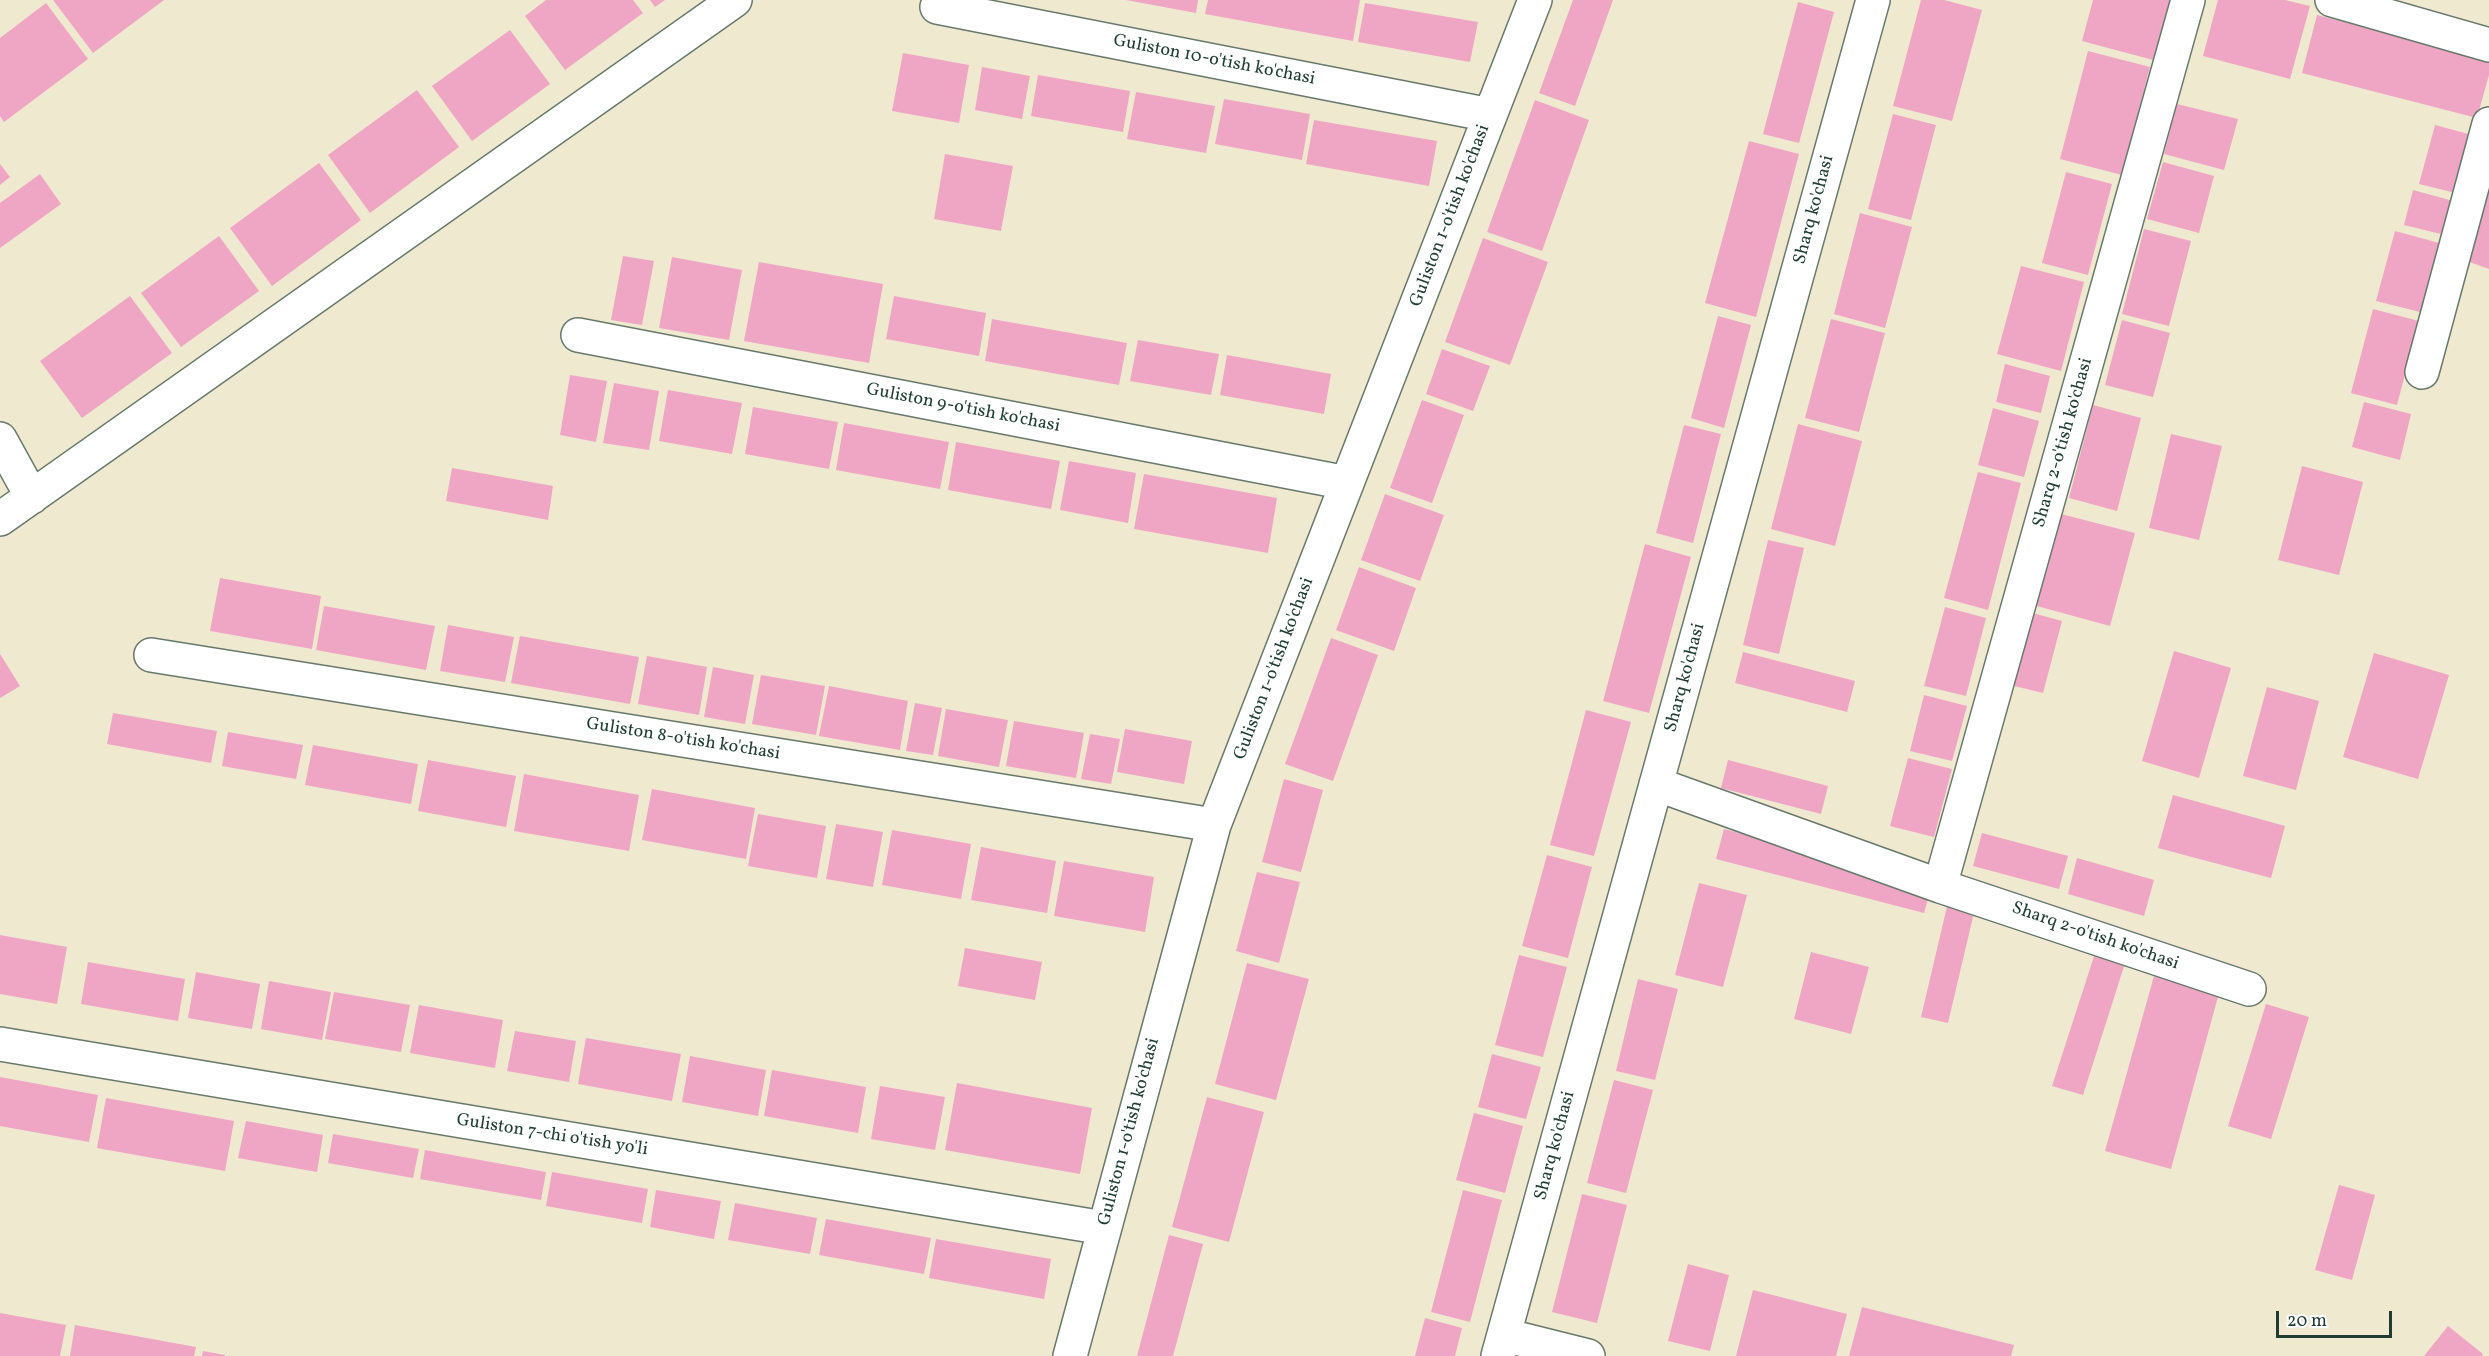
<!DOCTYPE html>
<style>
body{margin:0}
#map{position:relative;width:2489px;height:1356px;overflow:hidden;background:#efe9d0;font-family:Vollkorn,serif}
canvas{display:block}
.scale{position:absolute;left:2276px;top:1311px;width:116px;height:27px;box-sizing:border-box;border:3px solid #1f3d34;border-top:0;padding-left:8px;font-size:18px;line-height:21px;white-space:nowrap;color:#1f3d34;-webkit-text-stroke:4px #fff;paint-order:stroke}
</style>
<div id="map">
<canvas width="2489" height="1356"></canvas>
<div class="scale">20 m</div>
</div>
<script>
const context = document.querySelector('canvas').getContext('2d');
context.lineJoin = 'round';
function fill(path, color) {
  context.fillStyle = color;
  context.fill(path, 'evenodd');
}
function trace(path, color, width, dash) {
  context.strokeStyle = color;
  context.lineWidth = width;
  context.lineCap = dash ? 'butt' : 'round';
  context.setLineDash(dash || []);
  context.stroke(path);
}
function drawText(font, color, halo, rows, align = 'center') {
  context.font = font + ' Vollkorn,serif';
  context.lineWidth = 6;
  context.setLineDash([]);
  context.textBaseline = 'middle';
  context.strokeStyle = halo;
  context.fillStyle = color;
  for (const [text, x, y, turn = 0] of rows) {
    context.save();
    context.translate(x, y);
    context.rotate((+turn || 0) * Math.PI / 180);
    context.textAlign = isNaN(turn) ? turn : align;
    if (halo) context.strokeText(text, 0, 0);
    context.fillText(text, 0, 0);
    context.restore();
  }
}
fill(new Path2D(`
 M53,0H164L93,53Z
 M546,0H633L643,13L565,70L525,16Z
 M650,0H665L655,7Z
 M1126,0H1198L1196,13Z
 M1208,0H1360L1353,41L1205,14Z
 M1573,0H1613L1575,106L1539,93Z
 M1921,0H1944L1982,10L1952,121L1893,106Z
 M2093,0H2173L2157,61L2082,41Z
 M2218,0H2285L2310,6L2290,79L2203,56Z
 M1798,2L1834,12L1799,143L1763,134Z
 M46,3L88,59L4,122L0,116V38Z
 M1365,3L1478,22L1470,62L1358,42Z
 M2317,15L2489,60V75L2477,118L2302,73Z
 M510,30L550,84L472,141L432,86Z
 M2088,51L2150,67L2122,175L2060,159Z
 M903,53L969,65L959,123L892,111Z
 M982,67L1030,76L1022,119L975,110Z
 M1038,75L1130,91L1123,132L1031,116Z
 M417,90L459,147L370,213L328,155Z
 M1136,92L1215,106L1206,153L1127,139Z
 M1224,99L1310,114L1302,160L1215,144Z
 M1535,100L1589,120L1542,251L1487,232Z
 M2177,104L2238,119L2224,170L2164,154Z
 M1893,114L1936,125L1911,220L1868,209Z
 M1314,120L1437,141L1429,186L1306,164Z
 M2435,125L2476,136L2460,194L2419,184Z
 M1749,141L1799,154L1756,317L1705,303Z
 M945,154L1013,166L1001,231L934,219Z
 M2163,162L2214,176L2199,233L2147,219Z
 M319,163L361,220L272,286L230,228Z
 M0,164L10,177L0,185Z
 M2066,172L2112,184L2088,275L2042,263Z
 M40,174L61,204L0,248V203Z
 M2489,182V269L2461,259Z
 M2413,190L2457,202L2449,236L2404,225Z
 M1860,213L1912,227L1885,328L1834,314Z
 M2144,229L2191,241L2169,326L2122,314Z
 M2395,231L2443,244L2424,313L2376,301Z
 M219,236L259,291L181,347L141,293Z
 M1483,238L1548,262L1510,365L1445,342Z
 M623,256L654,261L642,325L611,320Z
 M672,257L742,270L729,340L659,328Z
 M759,262L883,284L869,363L744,341Z
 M2021,266L2084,282L2061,371L1997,354Z
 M130,296L172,353L82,418L40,361Z
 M894,296L986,313L979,356L886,339Z
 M2373,309L2419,321L2397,405L2351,393Z
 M1718,316L1751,325L1724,428L1691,418Z
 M992,319L1127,343L1119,385L985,361Z
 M1831,319L1885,333L1859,432L1805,418Z
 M2122,320L2170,333L2153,397L2105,385Z
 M1138,340L1219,354L1211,395L1130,381Z
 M1442,349L1490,366L1473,411L1426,394Z
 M1227,355L1331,374L1324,414L1220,395Z
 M2005,364L2050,376L2041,413L1996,402Z
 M570,375L607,381L596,442L560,435Z
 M614,383L659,391L649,450L603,443Z
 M668,390L742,403L732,454L659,441Z
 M1422,400L1464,415L1432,503L1390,488Z
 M2364,402L2411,414L2400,460L2352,447Z
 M2093,405L2141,418L2117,511L2069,498Z
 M753,407L838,422L829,469L745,454Z
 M1993,408L2039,421L2024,477L1978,465Z
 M844,423L949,442L940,489L836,470Z
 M1798,424L1862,441L1835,546L1771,529Z
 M1684,425L1721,434L1693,543L1656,533Z
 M2171,434L2222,446L2199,540L2149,528Z
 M956,442L1060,461L1051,509L948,490Z
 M1069,461L1136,473L1128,523L1060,510Z
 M2302,466L2363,482L2339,575L2278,560Z
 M452,468L553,486L548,520L446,501Z
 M1978,472L2021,483L1988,610L1944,598Z
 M1144,474L1277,498L1268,553L1134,529Z
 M1385,494L1444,515L1420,581L1361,560Z
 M2057,513L2135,533L2110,626L2033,605Z
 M1768,540L1804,548L1779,654L1743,645Z
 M1645,544L1691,557L1649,713L1603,701Z
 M1359,567L1416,588L1394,651L1336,630Z
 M220,578L321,596L312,649L210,631Z
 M324,606L435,626L426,670L316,650Z
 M1945,607L1986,618L1966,696L1924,686Z
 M2029,612L2062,621L2043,693L2010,685Z
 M448,625L514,637L505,682L440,671Z
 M520,636L639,657L630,704L511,683Z
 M1331,638L1378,655L1333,781L1285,764Z
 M2174,651L2231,668L2199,778L2142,761Z
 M1743,652L1855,681L1847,712L1735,683Z
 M2374,653L2449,675L2418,779L2343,757Z
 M0,654L20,686L0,698Z
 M647,656L707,667L699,715L638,704Z
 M713,667L754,675L745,724L704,717Z
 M761,675L825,686L816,735L752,724Z
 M829,686L908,701L900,750L819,736Z
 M2267,687L2319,701L2296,790L2243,776Z
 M1924,695L1967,706L1952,761L1910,751Z
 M915,703L942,708L933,755L906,751Z
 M946,709L1008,720L999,767L938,756Z
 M1586,710L1631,722L1594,856L1550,845Z
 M113,713L217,731L211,763L107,744Z
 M1014,721L1084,733L1076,778L1006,766Z
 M1125,729L1192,741L1184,784L1117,772Z
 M228,732L303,745L296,779L222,766Z
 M1090,734L1120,739L1111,784L1081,779Z
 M313,745L418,764L411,804L305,785Z
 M1908,758L1952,769L1934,837L1890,826Z
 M428,760L516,776L506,827L418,811Z
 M1728,760L1828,786L1821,814L1721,788Z
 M524,774L639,795L629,851L514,831Z
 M1284,779L1323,790L1301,872L1262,862Z
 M652,789L755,808L746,859L642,840Z
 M2173,795L2285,826L2271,878L2158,848Z
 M758,814L826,826L817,878L748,866Z
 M836,824L883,832L873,887L826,879Z
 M1724,829L1932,884L1924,913L1716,859Z
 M892,830L971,844L961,899L882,885Z
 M1982,833L2068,856L2059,889L1973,866Z
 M981,847L1056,861L1047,913L971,900Z
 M1547,855L1592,867L1568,958L1522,946Z
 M2077,858L2154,880L2144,916L2068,894Z
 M1064,861L1154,877L1145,932L1054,916Z
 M1257,872L1300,882L1279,963L1236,951Z
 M1699,883L1747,895L1723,987L1675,975Z
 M1949,898L1976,904L1948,1023L1921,1017Z
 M0,935L67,947L57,1004L0,994Z
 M2097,947L2127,957L2083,1095L2052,1086Z
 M965,948L1042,962L1035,1000L958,986Z
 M1811,952L1869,967L1851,1034L1794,1019Z
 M1519,955L1567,967L1543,1057L1495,1045Z
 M88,962L185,979L178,1021L81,1004Z
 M1247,963L1309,979L1276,1100L1215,1084Z
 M196,972L260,984L252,1029L188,1018Z
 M2154,976L2219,993L2171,1169L2105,1151Z
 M1638,979L1678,989L1655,1080L1616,1071Z
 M269,981L331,992L322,1040L261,1029Z
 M334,992L410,1005L401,1052L325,1039Z
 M2266,1004L2309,1017L2271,1139L2228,1126Z
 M419,1005L503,1020L495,1068L410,1053Z
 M515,1031L576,1041L569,1082L507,1071Z
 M586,1038L681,1054L672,1101L578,1084Z
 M1492,1054L1541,1067L1526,1119L1478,1107Z
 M690,1056L766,1070L758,1116L682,1102Z
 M772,1070L866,1087L858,1133L764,1116Z
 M0,1077L98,1095L89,1142L0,1126Z
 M1614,1080L1653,1090L1626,1193L1587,1183Z
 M957,1083L1092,1108L1080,1174L945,1150Z
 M880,1086L945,1097L935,1150L871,1139Z
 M1207,1097L1264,1112L1229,1242L1172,1227Z
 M106,1098L234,1121L225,1171L97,1148Z
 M1474,1113L1523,1126L1505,1193L1456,1180Z
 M246,1121L323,1135L317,1172L238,1158Z
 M333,1134L419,1149L413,1178L328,1163Z
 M425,1150L546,1172L541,1200L420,1179Z
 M552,1172L648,1189L642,1223L546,1206Z
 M2339,1185L2375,1195L2352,1280L2315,1270Z
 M656,1190L721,1201L714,1239L650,1227Z
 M1463,1190L1502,1200L1470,1322L1431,1312Z
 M1582,1194L1627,1205L1597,1323L1552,1312Z
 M735,1203L817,1218L810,1254L728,1240Z
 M826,1219L931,1238L924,1274L819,1255Z
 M1169,1235L1203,1244L1173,1356H1137Z
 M936,1239L1051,1259L1044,1299L929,1278Z
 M1688,1264L1729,1275L1710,1351L1668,1341Z
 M1753,1290L1847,1314L1836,1356H1736Z
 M1862,1307L2014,1345L2011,1356H1849Z
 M0,1313L66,1325L60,1356H0Z
 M1425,1318L1462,1328L1455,1356H1415Z
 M75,1325L196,1347L194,1356H70Z
 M2448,1326L2483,1354L2482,1356H2424Z
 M203,1351L225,1355V1356H202Z`), '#efa6c4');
const minor = new Path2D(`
 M2332,0L2489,45
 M937,7L1490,115
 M578,335L1347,483
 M2422,372L2489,124
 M0,439L32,497
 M0,519L735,0
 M151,655L1214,825
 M1656,784L1940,886L2249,989
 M1940,886L2188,0
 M0,1044L1104,1228
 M1504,1335L1588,1356
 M1070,1356L1214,825L1535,0
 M1498,1356L1873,0`);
trace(minor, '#68796b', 36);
trace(minor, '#fff', 33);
drawText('18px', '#1f3d34', '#fff', [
 ["Guliston 10-o'tish ko'chasi",1214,61,11],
 ["Sharq ko'chasi",1815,210,-75],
 ["Guliston 1-o'tish ko'chasi",1451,216,-69],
 ["Guliston 9-o'tish ko'chasi",963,409,11],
 ["Sharq 2-o'tish ko'chasi",2064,443,-74],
 ["Guliston 1-o'tish ko'chasi",1275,669,-69],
 ["Sharq ko'chasi",1686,678,-75],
 ["Guliston 8-o'tish ko'chasi",683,740,9],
 ["Sharq 2-o'tish ko'chasi",2095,937,19],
 ["Guliston 1-o'tish ko'chasi",1130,1132,-75],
 ["Guliston 7-chi o'tish yo'li",552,1136,9],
 ["Sharq ko'chasi",1556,1146,-75]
]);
</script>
